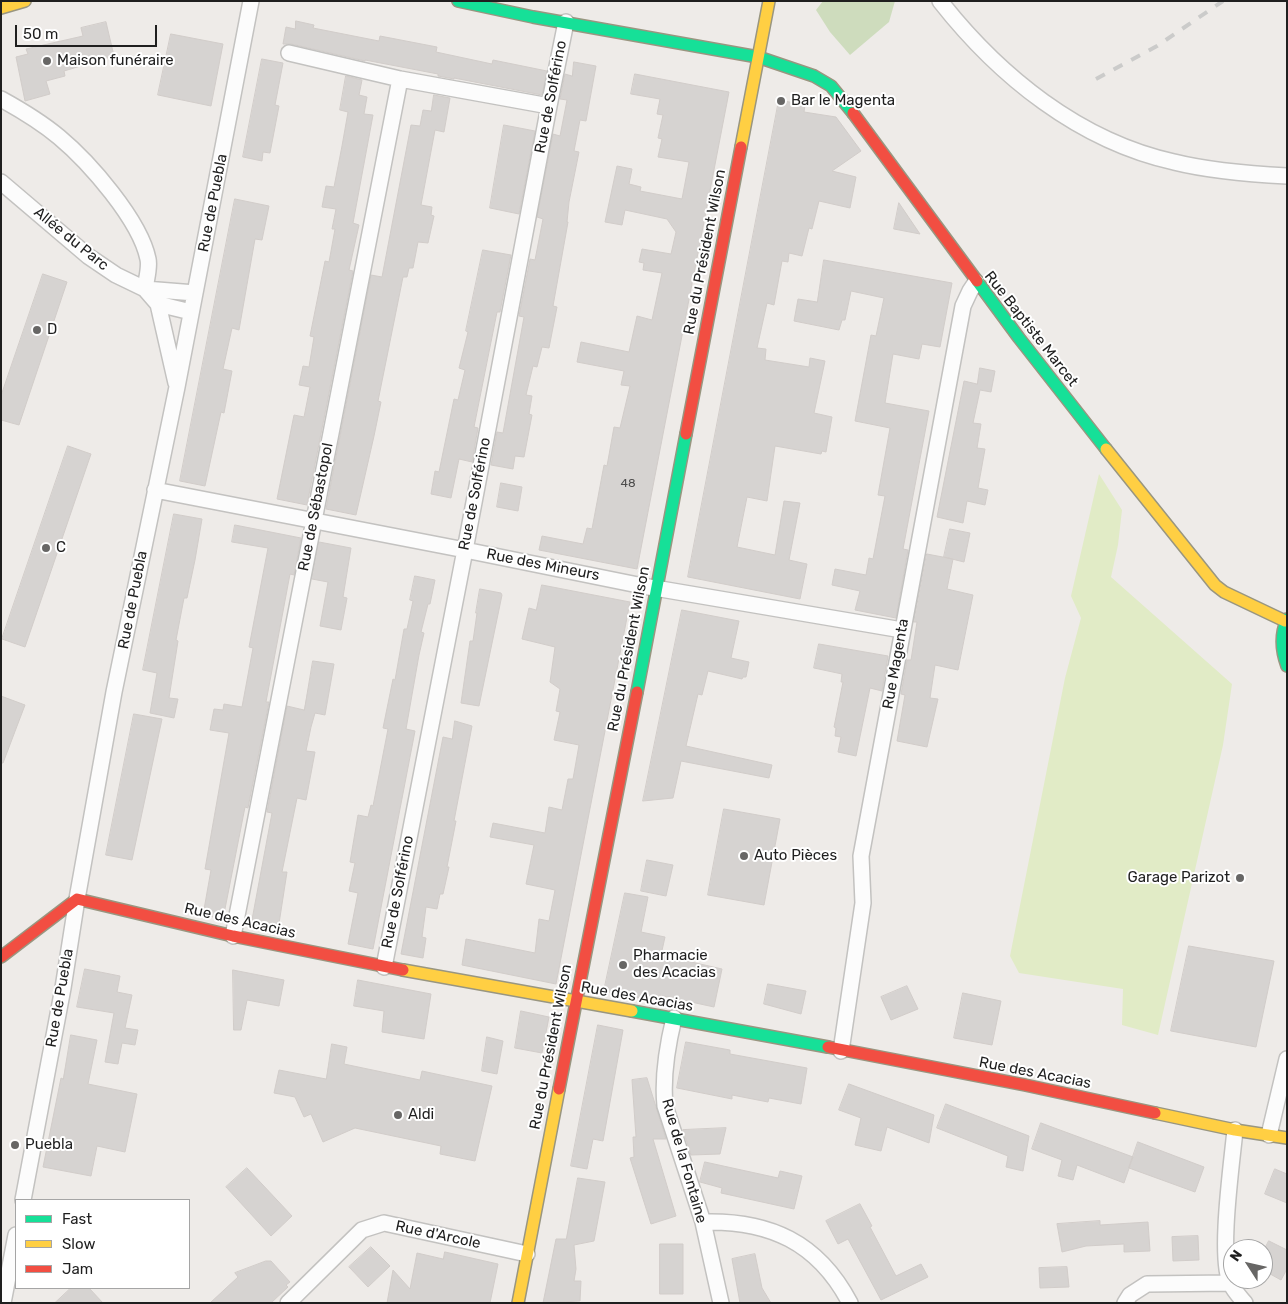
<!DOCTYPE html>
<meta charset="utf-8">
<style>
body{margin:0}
#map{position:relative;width:1288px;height:1304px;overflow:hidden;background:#eeebe8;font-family:Rubik,sans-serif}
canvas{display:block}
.frame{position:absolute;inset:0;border:2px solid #1f1f1f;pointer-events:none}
.legend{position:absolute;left:15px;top:1199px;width:175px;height:90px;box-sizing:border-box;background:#fff;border:1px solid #a5a5a5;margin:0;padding:6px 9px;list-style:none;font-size:15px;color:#1f1f1f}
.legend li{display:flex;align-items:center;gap:10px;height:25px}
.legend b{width:25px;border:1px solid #a5a5a5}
.north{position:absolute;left:1223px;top:1239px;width:50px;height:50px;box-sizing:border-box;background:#fff;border:1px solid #a5a5a5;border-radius:50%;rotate:305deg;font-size:14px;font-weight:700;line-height:20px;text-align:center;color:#1f1f1f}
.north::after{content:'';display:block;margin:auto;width:18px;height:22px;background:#676665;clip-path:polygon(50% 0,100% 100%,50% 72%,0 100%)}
.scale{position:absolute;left:15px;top:25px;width:142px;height:22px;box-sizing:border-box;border:2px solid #1f1f1f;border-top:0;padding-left:6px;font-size:15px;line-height:18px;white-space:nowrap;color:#1f1f1f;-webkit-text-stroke:4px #fff;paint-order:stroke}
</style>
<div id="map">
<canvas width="1288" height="1304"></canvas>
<div class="frame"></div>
<ul class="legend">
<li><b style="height:6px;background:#16e098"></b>Fast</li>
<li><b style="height:6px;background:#ffcf43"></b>Slow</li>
<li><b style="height:6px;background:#f24e42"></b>Jam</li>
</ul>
<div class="north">N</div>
<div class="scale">50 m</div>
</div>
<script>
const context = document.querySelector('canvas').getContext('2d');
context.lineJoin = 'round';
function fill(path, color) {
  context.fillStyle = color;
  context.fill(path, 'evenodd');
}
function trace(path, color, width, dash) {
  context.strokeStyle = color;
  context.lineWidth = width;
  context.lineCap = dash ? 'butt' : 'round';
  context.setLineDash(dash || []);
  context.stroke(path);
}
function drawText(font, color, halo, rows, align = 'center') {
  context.font = font + ' Rubik,sans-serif';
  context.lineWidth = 4;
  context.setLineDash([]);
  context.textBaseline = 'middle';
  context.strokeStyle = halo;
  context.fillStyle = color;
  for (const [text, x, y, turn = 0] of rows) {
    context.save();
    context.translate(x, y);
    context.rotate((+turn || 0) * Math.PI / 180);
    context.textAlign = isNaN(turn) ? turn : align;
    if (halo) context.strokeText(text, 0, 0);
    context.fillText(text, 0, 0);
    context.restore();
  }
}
fill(new Path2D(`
 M1099,474L1122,510L1118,545L1111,577L1232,684L1223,745L1158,1035L1122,1025L1123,989L1019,973L1010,956L1065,678L1081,618L1071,596Z`), '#e1ebc6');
fill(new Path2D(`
 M823,1H895L889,22L850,55L830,32L816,10Z`), '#cedcbd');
const building = new Path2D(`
 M296,21L314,25L313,28L379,41L380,36L437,47L436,52L492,64L493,60L547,71L542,95L454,78V79L438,76V74L365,60V61L291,44H283L286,27L295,29Z
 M106,22L114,56L64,71L65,76L46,81L50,94L25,101L16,57L28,54L26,49L83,36L81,28Z
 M171,34L223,44L211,106L158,95Z
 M262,59L283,63L275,105L279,106L270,153L263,152L262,161L243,157Z
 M574,62L596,66L586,121L580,120L574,151L579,152L569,202L567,222H568L553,306L557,307L549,348L542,347L537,367L533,366L526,395L532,396L529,414L532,415L524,457L515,456L513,469L491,465L497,432L503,433L524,317L519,316L530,259L535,260L543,219L537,217L553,134L560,136L567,100L560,99L565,74L572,76Z
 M635,74L729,92L637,569L539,550L542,536L583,544L587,528L592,529L604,465L607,466L614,427L620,428L630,386L621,385L624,371L577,362L581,342L629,352L637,316L652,320L662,273L643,270L644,263L639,262L642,249L671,254L676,232L667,219L625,210L622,225L605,222L617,166L632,169L629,184L641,187L640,191L682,199L689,162L658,157L662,139L658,138L663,115L657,114L660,99L631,94Z
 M346,76L362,80L359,95L367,97L364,114L373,115L353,223L359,225L349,270L353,271L307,505L277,499L294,415L304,417L310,387L299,385L303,366L309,367L314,337L310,336L325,261L329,262L335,229H332L336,209L322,207L326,186L334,187L342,146L348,112L340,110Z
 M434,95L450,98L444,132L435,130L421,205L432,207L431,215L434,216L428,243L418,242L413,268H409L407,277H403L378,401L381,402L374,436L356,515L326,509L371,275L382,277L411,125L420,126L423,110L431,111Z
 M779,100L805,105L804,112L836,117L861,151L832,171L856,177L850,208L819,201L812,229L809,228L802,256L789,253L788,262L782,261L774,305L767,303L757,348L766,349L765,360L809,367L810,358L825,361L814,413L832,417L826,452L822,451L821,454L775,446L767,501L747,497L737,547L775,555L784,501L800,503L789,560L807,564L800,599L688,577Z
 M504,125L535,131L519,214L490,208Z
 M235,199L269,206L262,240L255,239L239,330L232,328L223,369L232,371L224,413L221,412L205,486L180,481Z
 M899,203L920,234L894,229Z
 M483,250L511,255L500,312H497L474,427L478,428L472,462L459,459L451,498L431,494L435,471L439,472L454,399L458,400L465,370L459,368L468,332L466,331Z
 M824,260L952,283L940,347L922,344L919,359L893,354L885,403L929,411L903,549L908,550L896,618L855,610L860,591L832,585L835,569L866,575L869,558L873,559L885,496L878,495L890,428L855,421L871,335L876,336L884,298L851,291L845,320H842L839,330L794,321L798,299L817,302Z
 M43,274L67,282L19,425L1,420V396Z
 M980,368L995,371L991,392L980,390L973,423L981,424L977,448L985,449L978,488L988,490L985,505L967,501L963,523L937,517L964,381L977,384Z
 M68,446L91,454L25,647L2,639Z
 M501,483L522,487L518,511L497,507Z
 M174,514L202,519L195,560L187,598H184L176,640L178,641L169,698L178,699L174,718L150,713L157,673L143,670Z
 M235,525L301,538L294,575L290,574L266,702H269L248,808L245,807L223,919L203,915L211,870L205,869L229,733L210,730L214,709L223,710L224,704L242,707L253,648L249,647L268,548L232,542Z
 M950,529L970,533L964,562L944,557Z
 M319,542L351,548L343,597L347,598L341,630L320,626L328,582L312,579Z
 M927,554L953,559L947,589L973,595L958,670L935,665L930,698L938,699L927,747L897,741L905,695L901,694L907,660H911L917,622H914Z
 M415,576L435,580L430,604H428L421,632L424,633L419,655L406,729L415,731L373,949L348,944L358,893L349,891L355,863L350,862L358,815L368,817L371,805L373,806L388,729L383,728L393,679L395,680L404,629H407L413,601L410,600Z
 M542,585L630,602L556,984L462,965L466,939L535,953L539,919L549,921L555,890L526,884L534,845L490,837L493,823L545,833L549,807L562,810L568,779H573L579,745L554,740L560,712L556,711L560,689L550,682L555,647L522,639L529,608L536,610Z
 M480,589L501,593L502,595L479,706L461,703L470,641H473L477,613H476Z
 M682,610L739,621L731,658L749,662L746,677H743L742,679L708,671L702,695L698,694L686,746L772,765L769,778L681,761L673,798L643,801Z
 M819,644L888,656L882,691L870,688L856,756L838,752L841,737L835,736L836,728L834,727L843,682H841L842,674L814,668Z
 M313,661L334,664L325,715L315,713L311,727L306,751L315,752L306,800L297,798L282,872H287L278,930L251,925L272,813L267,812L287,706L304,710Z
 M1,696L25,705L3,763H1Z
 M134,714L162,719L132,860L106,855Z
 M455,721L472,726L454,821H456L447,867H449L443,894H440L437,909L426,907L422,937L426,938L423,958L401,954L443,737L452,739Z
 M724,809L780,819L764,905L708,895Z
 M647,860L673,865L666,896L641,891Z
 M625,893L648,897L641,932L665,937L661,955L722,969L714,1007L659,995L658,1002L604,991Z
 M1189,946L1274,961L1256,1047L1171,1031Z
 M85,969L120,976L117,992L132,995L125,1028L138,1030L135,1045L122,1043L118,1064L105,1062L114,1013L77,1007Z
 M233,970L284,980L279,1006L247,1000L241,1030H234Z
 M358,980L431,994L424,1039L382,1032L384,1011L354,1006Z
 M768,984L806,991L801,1014L764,1004Z
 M907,986L918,1009L891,1020L881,997Z
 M963,993L1001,1001L992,1045L954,1038Z
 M521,1011L549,1017L542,1053L515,1048Z
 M598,1025L623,1030L603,1141L593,1139L587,1169L571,1166Z
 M71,1035L97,1040L88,1084L137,1094L125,1152L97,1146L91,1176L43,1167L61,1078L63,1079Z
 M487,1037L503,1041L497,1074L482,1071Z
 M686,1042L730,1050V1054L807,1068L801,1104L769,1098L768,1102L732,1095V1099L677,1088Z
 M332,1044L347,1047L344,1064L420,1080L422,1071L492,1086L475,1161L440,1154L441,1146L355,1128L323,1142L311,1114L304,1117L295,1097L274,1093L279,1070L326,1079Z
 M647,1078L666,1139H653L676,1216L651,1224L630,1158L634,1157L633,1137H636L632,1080Z
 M849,1084L934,1115L929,1143L887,1127L881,1151L855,1145L861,1118L839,1110Z
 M946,1104L1029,1136L1023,1171L1006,1167L1008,1156L937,1128Z
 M1041,1123L1133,1157L1124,1183L1077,1165L1073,1180L1058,1176L1062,1160L1032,1149Z
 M726,1128L720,1154L691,1155L683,1130Z
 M1138,1142L1204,1167L1195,1192L1129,1168Z
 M705,1162L778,1178L780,1171L802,1176L794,1209L721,1193L722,1188L700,1182Z
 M247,1168L292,1216L271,1236L226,1187Z
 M1275,1169L1287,1174V1203L1265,1194Z
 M578,1178L605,1182L594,1241L574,1245L576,1269L574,1281H581L580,1301L543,1303L556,1239H566Z
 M860,1204L872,1226L870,1227L896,1276L921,1264L928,1277L881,1300L848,1239L838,1244L826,1221Z
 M1100,1221V1225L1148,1222L1150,1251L1124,1252V1244L1086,1246L1062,1252L1057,1224Z
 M1198,1236L1199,1260L1173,1261L1172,1237Z
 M1269,1241L1287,1250V1269L1281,1280L1263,1270V1252Z
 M660,1244H683V1294H660Z
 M371,1247L390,1266L368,1287L349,1267Z
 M445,1252L498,1264L490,1303H387L393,1270L410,1289L417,1253L443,1259Z
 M755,1254L762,1288L771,1303H740L732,1259Z
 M266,1261H271L290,1282L286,1285L288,1287L271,1303H210L238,1277L235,1273Z
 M1067,1267L1069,1287L1040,1288L1039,1268Z
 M71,1288H89L103,1303H55Z`);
fill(building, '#d6d3d1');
trace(building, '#d1ccc9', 1);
const street = new Path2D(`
 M940,1C999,76 1079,141 1174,162C1210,171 1249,174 1287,176
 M289,53L400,79L549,106
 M1,99C21,110 41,122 59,137C89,162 140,220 148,259C150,268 146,280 145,289
 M1,182L88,256L116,275L145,289L158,304L176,383
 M145,289L195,293
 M158,304L191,312
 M155,490L465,550L643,586L902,630
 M233,936L400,79
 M384,967L465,550L549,106L566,22
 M674,1018C667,1047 662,1076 665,1106L703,1222L721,1303
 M841,1051L863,903L861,856L963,306L970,291L976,282
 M1235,1130C1232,1162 1218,1259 1231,1284C1234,1291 1240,1297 1245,1303
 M1269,1135L1287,1059
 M23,1200L63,988L77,899L114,692L177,387L251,1
 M703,1222C769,1220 818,1242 850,1303
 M3,1303L16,1235
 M288,1303L362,1230L384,1223L527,1254
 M1125,1303L1130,1295L1147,1284L1230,1283`);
const fast = new Path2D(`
 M458,1L533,17L758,57L814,76L831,86L853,113
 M977,281L1019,338L1106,449
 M1287,619C1280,635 1281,650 1287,666
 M637,692L686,434
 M632,1011L828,1047`);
const slow = new Path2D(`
 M1,8L25,1
 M741,147L769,1
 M1106,449L1215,585L1224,592L1285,621
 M403,970L632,1011
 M1155,1113L1235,1130L1287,1138
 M518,1303L559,1089`);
const jam = new Path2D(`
 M853,113L977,281
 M686,434L741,147
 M1,957L77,899L233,936L403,970
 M828,1047L1025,1085L1155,1113
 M559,1089L637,692`);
trace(street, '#c3c2c0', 18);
trace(fast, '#999680', 14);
trace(slow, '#999680', 14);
trace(jam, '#999680', 14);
trace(street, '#fcfcfc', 15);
trace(fast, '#16e098', 11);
trace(slow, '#ffcf43', 11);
trace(jam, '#f24e42', 11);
trace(new Path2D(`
 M1096,79L1157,46L1223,1`), '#cbcbca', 4, [10, 10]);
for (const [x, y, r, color] of [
 [47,61,5,"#676665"],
 [781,101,5,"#676665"],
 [37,330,5,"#676665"],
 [46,548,5,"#676665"],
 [744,856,5,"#676665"],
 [1240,878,5,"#676665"],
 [623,965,5,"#676665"],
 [398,1115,5,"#676665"],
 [15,1145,5,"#676665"]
]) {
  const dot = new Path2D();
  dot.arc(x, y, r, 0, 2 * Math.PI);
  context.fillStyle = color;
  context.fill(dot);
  trace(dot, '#fff', 2);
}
drawText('12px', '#4d4c4c', null, [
 ["48",628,484]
]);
drawText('15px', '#1f1f1f', '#fff', [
 ["Maison funéraire",57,61],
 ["Bar le Magenta",791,101],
 ["D",47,330],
 ["C",56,548],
 ["Auto Pièces",754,856],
 ["Garage Parizot",1230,878,"right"],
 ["Pharmacie",633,956],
 ["des Acacias",633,973],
 ["Aldi",408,1115],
 ["Puebla",25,1145]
], 'left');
drawText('15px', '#1f1f1f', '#fff', [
 ["Rue de Solférino",551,97,-79],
 ["Rue de Puebla",213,203,-79],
 ["Allée du Parc",71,239,39],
 ["Rue du Président Wilson",705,252,-79],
 ["Rue Baptiste Marcet",1031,329,52],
 ["Rue de Solférino",475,494,-79],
 ["Rue de Sébastopol",316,507,-79],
 ["Rue des Mineurs",543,565,11],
 ["Rue de Puebla",133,600,-79],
 ["Rue du Président Wilson",629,649,-79],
 ["Rue Magenta",896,664,-80],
 ["Rue de Solférino",398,892,-79],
 ["Rue des Acacias",240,921,13],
 ["Rue des Acacias",637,997,10],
 ["Rue de Puebla",60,998,-80],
 ["Rue du Président Wilson",551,1047,-79],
 ["Rue des Acacias",1035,1073,11],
 ["Rue de la Fontaine",684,1161,74],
 ["Rue d'Arcole",438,1235,12]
]);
</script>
